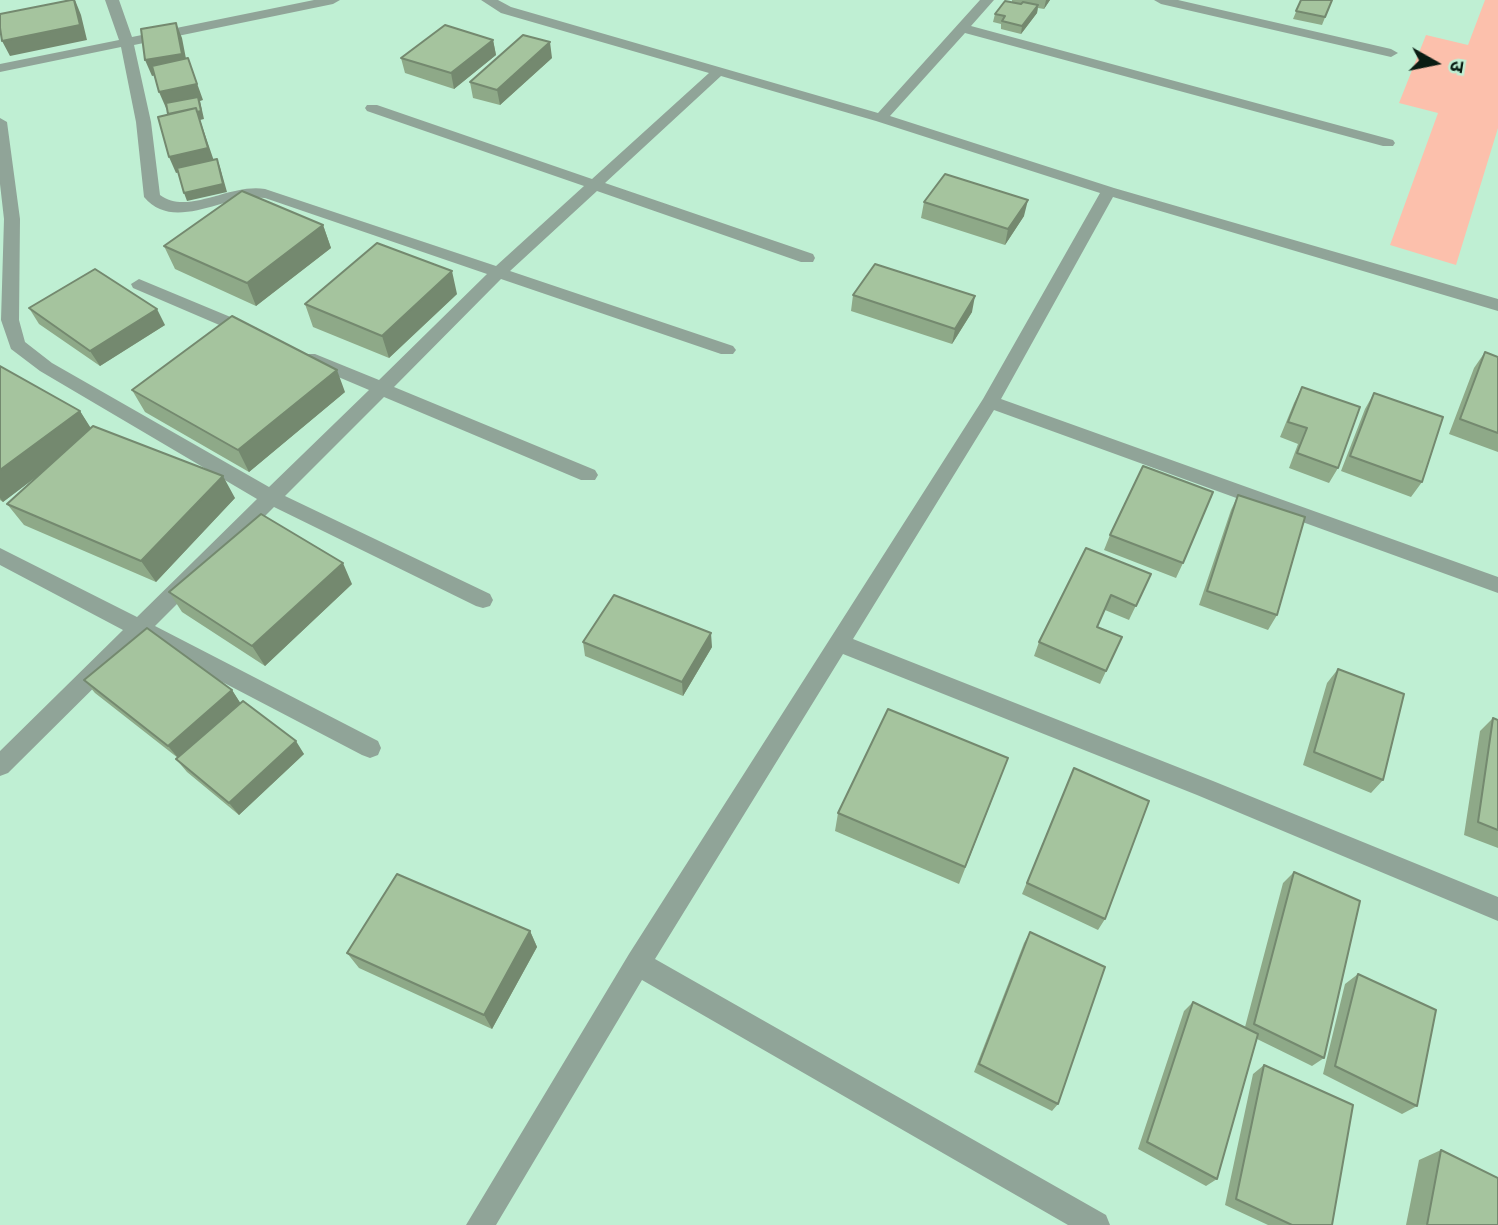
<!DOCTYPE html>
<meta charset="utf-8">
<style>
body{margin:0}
#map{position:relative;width:1498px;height:1225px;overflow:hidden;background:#bfefd3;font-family:"Sofia Sans Condensed","Noto Sans Devanagari",sans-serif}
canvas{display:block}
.north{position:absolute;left:1400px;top:28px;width:70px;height:70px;-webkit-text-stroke:5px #bfefd3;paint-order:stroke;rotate:99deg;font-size:19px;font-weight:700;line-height:28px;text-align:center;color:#0a1c13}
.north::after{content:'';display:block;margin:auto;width:24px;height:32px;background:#0a1c13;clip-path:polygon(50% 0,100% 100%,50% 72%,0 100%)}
</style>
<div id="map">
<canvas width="1498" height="1225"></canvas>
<div class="north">उ</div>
</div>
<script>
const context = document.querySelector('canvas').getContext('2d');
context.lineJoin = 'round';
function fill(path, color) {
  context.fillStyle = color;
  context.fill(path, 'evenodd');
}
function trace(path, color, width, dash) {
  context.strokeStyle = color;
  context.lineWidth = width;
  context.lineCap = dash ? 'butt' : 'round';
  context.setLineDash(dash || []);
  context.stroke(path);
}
fill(new Path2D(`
 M1485,0H1498V128L1456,265L1390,245L1438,113L1399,103L1426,35L1468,45Z`), '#fcc0ac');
fill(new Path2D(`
 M105,0H119L132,37L314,0H340L333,4L134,45L151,122L160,195C188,216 230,183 265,189L496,266L584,186L367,111L365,108L367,105H377L592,179L709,73L501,13L481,0H498L511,7L878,113L980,0H994L971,26L1393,140L1395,143L1393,146H1383L965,33L890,116L1114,188L1498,299V311L1113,197L1001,399L1498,577V593L994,410L853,639L1213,781L1498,897V921L1197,795L843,654L655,959L1106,1215L1110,1225H1068L642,980L496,1225H466L629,954L983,399L1100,193L876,121L721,76L605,183L813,254L815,258L813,262H801L597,191L510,271L733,346L736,350L733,354H721L501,279L394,387L595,470L598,475L595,480H581L384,397L285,496L490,594L493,600L490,606L483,608L476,606L274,507L155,626L378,741L381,748L378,755L370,758L362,755L142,640L8,773L0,776V751L123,630L0,565V548L137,617L257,499L40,371L11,349L1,320L4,219L0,184V118L7,122L20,219L19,320L25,342L52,363L269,487L369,390L303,362L300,358L303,354H315L379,380L487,274L265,198C226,192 175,234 144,197L136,122L121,47L0,72V64L119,40Z
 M1154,0H1178L1391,49L1398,53L1391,57L1161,4Z
 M139,279L257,328L260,332L257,336H245L133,288L131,284Z`), '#90a498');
fill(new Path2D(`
 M1012,0H1050L1044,9L1038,8L1037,13L1021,34L1001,29V24L993,22L995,14L1012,2Z
 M1301,0H1332L1322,25L1293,19Z
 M493,40L496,55L454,89L405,73L401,58Z
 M552,58L500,105L473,98L470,82Z
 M924,202L1024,216L1005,245L921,218Z
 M323,225L331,248L256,306L175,269L164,246Z
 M457,294L389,358L313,327L305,304Z
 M853,295L972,312L952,344L851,311Z
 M29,308L165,325L100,366L39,324Z
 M1485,352L1498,357V452L1449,434L1474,368Z
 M0,366L80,411L90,428L235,498L156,582L24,525L7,504L36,477L3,502L0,500Z
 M1302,387L1338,468L1329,483L1289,468L1298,444L1280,437L1294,403Z
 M132,390L345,392L249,472L145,412Z
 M1374,393L1422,482L1411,497L1341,471L1365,409Z
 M1238,495L1277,615L1268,630L1199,605L1231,510Z
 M1110,535L1183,563L1176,578L1104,550Z
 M1086,548L1151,574L1129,620L1105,610L1097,627L1122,637L1100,684L1034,656L1039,642Z
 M352,584L265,666L182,612L169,592Z
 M583,642L712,647L683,696L585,656Z
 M1338,669L1383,780L1371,793L1303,765L1327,683Z
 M84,680L232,690L240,703L304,754L239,815L187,772L176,759L178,758L95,693Z
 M1493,718L1498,720V848L1464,835L1480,731Z
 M1074,768L1105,919L1098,930L1022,894Z
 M1001,777L959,884L835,831L838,813Z
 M1294,872L1324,1058L1312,1066L1257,1039L1217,1179L1206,1186L1138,1149L1184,1011L1193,1002L1245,1027L1283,883Z
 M530,931L537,947L492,1029L359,968L347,953Z
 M1030,932L1058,1104L1052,1111L974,1072L1024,943Z
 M1358,974L1417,1106L1402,1114L1323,1074L1345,984Z
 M1264,1065L1332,1225H1268L1225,1205L1253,1074Z
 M1441,1150L1498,1225H1406L1419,1160Z`), '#8ea988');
fill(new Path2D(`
 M75,0L81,15L87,40L10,56L2,41Z
 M1046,0H1050L1044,9Z
 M1038,5L1037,13L1021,34L1022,26Z
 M176,23L182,38L188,69L152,76L145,60Z
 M493,40L496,55L454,89L451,73Z
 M550,42L552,58L500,105L497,90Z
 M188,58L203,100L200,101L204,119L200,120L215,164L176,173L169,157L172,125L199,101L166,108L159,92Z
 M217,159L220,167L227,192L187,201L184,193Z
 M1028,200L1024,216L1005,245L1008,229Z
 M323,225L331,248L256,306L247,283Z
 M452,271L457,294L389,358L382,336Z
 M975,296L972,312L952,344L955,329Z
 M157,309L165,325L100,366L90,351Z
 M337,370L345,392L249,472L238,450Z
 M80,411L94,433L3,502L0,498V470Z
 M223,476L235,498L156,582L141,561Z
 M343,563L352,584L265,666L252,646Z
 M711,633L712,647L683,696L682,682Z
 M232,690L241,704L179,759L168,746Z
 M296,741L304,754L239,815L229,803Z
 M530,931L537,947L492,1029L484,1015Z`), '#74896f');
const building = new Path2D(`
 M71,0H74L80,25L2,41L0,28V14Z
 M1301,0H1332L1325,17L1296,11Z
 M1005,1L1021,4L1023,2L1038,5L1022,26L1002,21L1005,16L995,14Z
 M176,23L182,54L145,60L141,29Z
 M445,25L493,40L451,73L401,58Z
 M523,35L550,42L497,90L470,82Z
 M188,58L197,84L159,92L152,66Z
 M198,97L201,111L197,112L196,108L168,114L166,103Z
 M196,108L208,148L169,157L158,117Z
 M217,159L223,184L184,193L177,168Z
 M945,174L1028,200L1008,229L924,202Z
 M242,191L323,225L247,283L164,246Z
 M377,243L452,271L382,336L305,304Z
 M875,264L975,296L955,329L853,295Z
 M95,269L157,309L90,351L29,308Z
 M232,316L337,370L238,450L132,390Z
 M1485,352L1498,357V433L1460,419Z
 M0,366L80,411L0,470Z
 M1302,387L1360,407L1338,468L1297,453L1307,428L1288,422Z
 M1374,393L1443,417L1422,482L1350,456Z
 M93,426L223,476L141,561L7,504Z
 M1143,466L1213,492L1183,563L1110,535Z
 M1238,495L1305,517L1277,615L1207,591Z
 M261,514L343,563L252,646L169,592Z
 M1086,548L1151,574L1136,606L1111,595L1097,627L1122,637L1106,671L1039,642Z
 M614,595L711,633L682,682L583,642Z
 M147,628L232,690L168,746L84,680Z
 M1338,669L1404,694L1383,780L1314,752Z
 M243,701L296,741L229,803L176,759Z
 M888,709L1008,758L965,867L838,813Z
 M1493,718L1498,720V830L1478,822Z
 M1074,768L1149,801L1105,919L1027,883Z
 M1294,872L1360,901L1324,1058L1254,1024Z
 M397,874L530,931L484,1015L347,953Z
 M1030,932L1105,967L1058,1104L979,1064Z
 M1358,974L1436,1010L1417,1106L1335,1066Z
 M1193,1002L1258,1034L1217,1179L1147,1142Z
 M1264,1065L1353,1105L1332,1225H1292L1236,1199Z
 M1441,1150L1498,1178V1225H1427Z`);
fill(building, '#a5c49e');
trace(building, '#74896f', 2);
</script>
